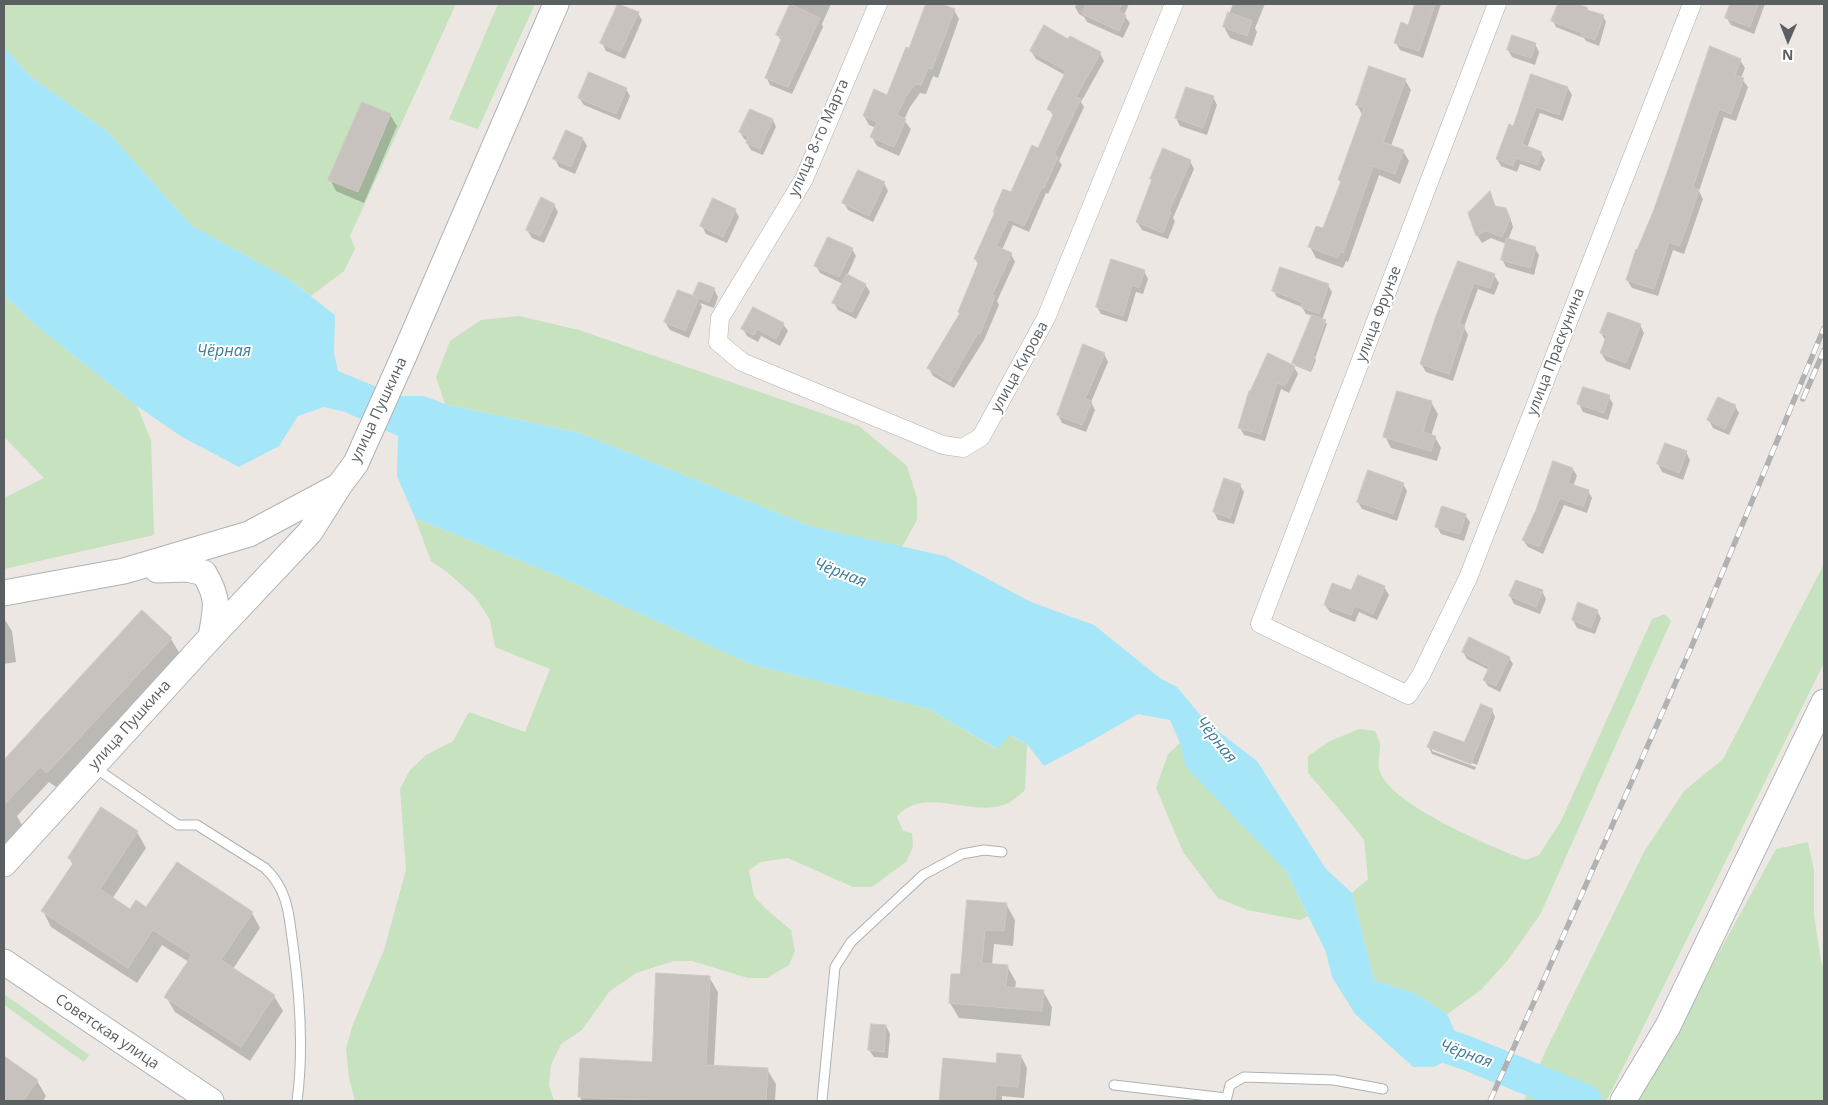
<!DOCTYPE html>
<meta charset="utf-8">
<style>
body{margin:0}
#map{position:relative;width:1828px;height:1105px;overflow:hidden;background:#ece7e2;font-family:"Open Sans",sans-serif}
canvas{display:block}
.frame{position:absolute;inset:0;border:5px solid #5a5f61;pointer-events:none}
.north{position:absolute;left:1763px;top:15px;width:50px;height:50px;-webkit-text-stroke:4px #fff;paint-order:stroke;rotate:181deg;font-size:14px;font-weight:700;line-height:20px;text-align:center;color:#5a5f61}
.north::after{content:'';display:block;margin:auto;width:18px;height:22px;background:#5a5f61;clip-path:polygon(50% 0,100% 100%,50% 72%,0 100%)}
</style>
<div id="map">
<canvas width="1828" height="1105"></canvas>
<div class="frame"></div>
<div class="north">N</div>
</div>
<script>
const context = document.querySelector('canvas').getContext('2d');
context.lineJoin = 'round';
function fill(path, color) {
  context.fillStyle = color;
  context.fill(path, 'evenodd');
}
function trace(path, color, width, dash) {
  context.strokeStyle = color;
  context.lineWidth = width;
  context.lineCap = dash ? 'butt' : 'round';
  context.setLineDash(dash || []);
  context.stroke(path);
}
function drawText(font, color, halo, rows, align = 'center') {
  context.font = font + ' "Open Sans",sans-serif';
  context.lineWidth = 4;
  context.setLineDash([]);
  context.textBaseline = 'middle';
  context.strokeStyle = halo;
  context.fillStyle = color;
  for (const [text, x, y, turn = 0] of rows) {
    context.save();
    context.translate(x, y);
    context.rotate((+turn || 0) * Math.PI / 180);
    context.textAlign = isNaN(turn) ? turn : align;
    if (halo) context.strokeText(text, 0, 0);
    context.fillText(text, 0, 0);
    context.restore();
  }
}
fill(new Path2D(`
 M4,4H456L350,236L355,249L344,271L311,296L290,280L191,225L108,132L30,76L4,47Z
 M498,4H535L478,129L449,119Z
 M4,295L38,327L137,406L151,440L154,535L4,569V498L44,478L4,437Z
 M519,316L579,330L859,426L907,466L917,498V520L902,547L810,526L580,433L445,404L436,377L450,341L481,320Z
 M415,518L558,576L750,664L929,709L996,749L1009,735L1027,744L1025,790C1020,794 1015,799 1010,802C976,821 923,783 897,817L903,831L912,833L913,847L906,862L872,887H853L788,858L761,862L749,870L754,896L766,909L791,930L795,951L789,965L767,978H748L692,961H674L636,973L609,992L582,1030L561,1044L551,1065L549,1085L554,1101H355L349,1078L346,1049L352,1027L384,950L406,870L400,789L410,770L426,755L453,741L469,712L525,732L550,669L495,647L490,620L475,597L447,572L431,561Z
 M1824,564V663L1608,1098L1606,1101H1524L1545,1052L1644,852L1684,791L1723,759Z
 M1665,614L1671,621L1540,915L1507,961L1481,990L1447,1014L1417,994L1374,980L1352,893L1368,879L1364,840L1344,815L1308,773V756L1330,741L1359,729L1375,731C1377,736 1380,741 1380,745C1380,754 1377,764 1380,772C1391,805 1494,848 1526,860L1539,855L1561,821L1652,619Z
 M1180,743L1286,871L1308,916L1300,920L1247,910L1218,898L1183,852L1156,788L1168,754Z
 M1808,842L1814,870V915L1821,962L1824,968V1101H1637L1776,849Z
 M4,994L89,1055L84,1062L4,1005Z`), '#c7e2bf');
fill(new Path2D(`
 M4,47L30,76L108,132L191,225L290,280L335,315L334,353L338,371L399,396H424L445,404L580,433L810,526L945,556L1031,602L1094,625L1161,679L1177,687L1206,722L1257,761L1326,869L1352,893L1374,980L1417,994L1447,1014L1464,1052L1434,1067H1413L1355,1014L1332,977L1326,952L1286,871L1186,767L1180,743L1170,720L1138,714L1084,745L1044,766L1027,744L1010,735L997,749L929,709L750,664L558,576L415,518L397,476L398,436L345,412L324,407L298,416L279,446L239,467L182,437L137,406L38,327L4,295Z`), '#a5e6f9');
fill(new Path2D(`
 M791,4H831L822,24L823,27L792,94L770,85L766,77L782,42L777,34Z
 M927,4H938L954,10L959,19L938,78L933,76L926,94L920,93L910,107L904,120L911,129L899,156L877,146L872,137L876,128L869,125L864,116L887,96L910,50Z
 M1077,4H1129L1124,15L1130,23L1123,38L1087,22L1084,17L1079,14L1075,7Z
 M1233,4H1265L1255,28L1257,32L1252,46L1230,38L1224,27Z
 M1417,4H1441L1423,58L1400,50L1396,43L1409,26Z
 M1559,4H1574L1587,9L1589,12L1603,16L1606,22L1599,46L1586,41L1584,38L1556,27L1553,21Z
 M1732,4H1765L1754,34L1731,25L1726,17Z
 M638,13L642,20L625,59L606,51L602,43Z
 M1069,40L1100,53L1104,61L1081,102L1084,107L1059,161L1062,165L1048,194L1046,193L1029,232L1013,225L1002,250L1011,254L1015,262L997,301L999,305L984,340L954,388L933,376L929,368L960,314L959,312L979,265L975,259L996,213L994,211L1012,194L1038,149L1054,117L1049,109L1065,75L1036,59L1031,51Z
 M1535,44L1539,52L1535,65L1512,57L1508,50Z
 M1740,60L1745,68L1741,78L1748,87L1736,121L1724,117L1699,191L1703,199L1684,254L1673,250L1658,296L1632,288L1627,280Z
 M1532,76L1568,88L1572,95L1563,121L1540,113L1527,148L1541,153L1545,160L1540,171L1520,164L1517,172L1501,166L1497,159L1514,127Z
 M1405,80L1411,90L1391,146L1403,151L1409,161L1400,184L1379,175L1348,262L1346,261L1343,268L1316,258L1310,247L1324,230L1341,183L1339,180L1363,116L1357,105Z
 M626,89L630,96L620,120L584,105L579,98Z
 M1213,97L1217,105L1207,135L1180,126L1176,118Z
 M750,110L773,120L776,127L763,155L751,150L747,143L748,141L744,139L740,132Z
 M390,115L397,126L364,203L336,191L330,179Z
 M583,139L587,146L575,174L559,167L555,159Z
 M1190,161L1194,169L1173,218L1175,221L1168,239L1142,230L1137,222L1153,181L1151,178Z
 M884,183L888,191L873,222L848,210L844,203Z
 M1490,193L1496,207L1506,209L1510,217L1513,227L1508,240L1535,248L1539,255L1534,275L1506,267L1502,259L1506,244L1491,238L1482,243L1477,235L1470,213Z
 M554,205L558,212L544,243L532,238L527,230Z
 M735,210L739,217L727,243L706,234L702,226Z
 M852,249L856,256L847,276L865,284L870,292L856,319L838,310L834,303L843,284L820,273L816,266Z
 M1459,262L1494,275L1499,283L1494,295L1478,289L1464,327L1468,335L1453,381L1426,372L1421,364Z
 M1144,271L1148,279L1143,294L1136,292L1127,322L1101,314L1097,307Z
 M1328,285L1332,292L1322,320L1327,324L1315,358L1316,360L1311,372L1296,366L1294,363L1313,316L1306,314L1302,307L1277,297L1273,290Z
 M714,289L718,297L714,308L700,303L702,307L689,338L670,330L665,322L697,299L694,295Z
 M783,324L788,331L780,346L761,336L758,342L747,336L743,329Z
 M1640,325L1644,333L1630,370L1606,361L1601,353L1605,340L1601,333Z
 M1104,354L1108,362L1091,402L1095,410L1086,432L1062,423L1058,415Z
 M1294,367L1298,374L1289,393L1281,389L1265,441L1244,435L1240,428L1251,393Z
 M1609,397L1613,404L1608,420L1583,412L1579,404Z
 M1431,402L1438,414L1431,436L1435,437L1441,448L1437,461L1391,448L1385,436Z
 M1735,406L1739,413L1729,435L1713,428L1709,420Z
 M1686,452L1690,460L1683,480L1662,472L1658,464Z
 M1573,469L1577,476L1573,486L1588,491L1592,498L1587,513L1564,505L1543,554L1528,547L1523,540L1537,510Z
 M1403,484L1407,491L1397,521L1362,509L1358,502Z
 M1240,485L1244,492L1234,524L1218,520L1214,512Z
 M1465,515L1470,522L1464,541L1441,534L1437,527Z
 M1384,587L1389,595L1377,620L1359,612L1355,622L1330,612L1325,605L1351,592Z
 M1542,591L1546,599L1540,614L1514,604L1510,596Z
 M1597,611L1601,618L1595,634L1577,628L1573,620Z
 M142,612L171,639L180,654L56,787L49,782L17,816L23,827L4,847V761Z
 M4,620H5L12,631L16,662L4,664Z
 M1463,652L1509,658L1513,664L1500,692L1488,686L1484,680L1489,670L1467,659Z
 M1492,710L1495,717L1477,765L1432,748V751L1476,767L1475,770L1432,754L1429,747L1465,744Z
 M102,809L137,832L146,848L112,899L130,910L147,909L252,913L260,928L233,969L274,996L283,1011L250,1061L175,1012L166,997L189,962L162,945L137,983L51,927L43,911L73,865L69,858Z
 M968,901L1006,904L1015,920L1013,946L994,944L992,965L1007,966L1016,982L1015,989L1043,991L1052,1007L1050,1026L959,1018L950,1003L961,976Z
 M709,977L718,992L714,1066L767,1069L776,1084L775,1101H582L580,1097L653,1063Z
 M886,1026L890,1034L888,1058L874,1057L869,1050Z
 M4,1056L37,1081L46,1096L43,1101H4Z
 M1021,1056L1027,1068L1024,1098L1002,1096V1101H941L944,1059L997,1064Z`), '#0003');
trace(new Path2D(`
 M1419,1037L1464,1052L1585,1101`), '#a5e6f9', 34);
const building = new Path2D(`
 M618,4L639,12L620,52L600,43Z
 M790,4L820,18L788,87L765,78L782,37L776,35Z
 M926,4H942L955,9L932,69L928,68L921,85L915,84L905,98L897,115L906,119L894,147L870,137L877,122L863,116L874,89L887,95L906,47L909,48Z
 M1087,4H1122L1118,11L1126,15L1119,31L1082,14Z
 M1415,4H1435L1419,51L1394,43L1401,22L1408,25Z
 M1558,4H1578L1588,8L1587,10L1604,15L1595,40L1581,35L1582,33L1551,21Z
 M1730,4H1758L1750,27L1725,18Z
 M1228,12L1252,21L1247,36L1223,27Z
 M1044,25L1068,39L1070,36L1101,52L1076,97L1081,99L1054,155L1058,157L1044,188L1042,187L1024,226L1009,219L996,246L1012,253L992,295L995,296L980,334L978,333L950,382L927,368L960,313L958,312L979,261L974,259L995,212H993L1003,189L1011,192L1032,145L1038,148L1054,113L1047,109L1066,71L1030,51Z
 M1512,35L1536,43L1531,58L1507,50Z
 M1710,46L1741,59L1735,75L1744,78L1731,114L1719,109L1693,187L1699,190L1687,226L1679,246L1669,242L1654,289L1626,280L1636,249L1637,250L1653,212L1670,164Z
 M1369,66L1406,79L1383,142L1404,150L1395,174L1373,166L1343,253L1340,252L1338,258L1308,247L1316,226L1323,228L1341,181L1338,180L1364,108L1356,105Z
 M589,72L627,88L616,114L578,98Z
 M1531,74L1568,87L1559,115L1536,107L1522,144L1542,152L1537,165L1516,158L1513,166L1496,159L1509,124L1513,126Z
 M1186,87L1214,96L1203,128L1175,118Z
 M362,102L391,114L358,192L328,180Z
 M750,109L773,119L760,149L746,143L748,137L739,132Z
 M566,130L583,138L571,167L553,159Z
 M1163,148L1191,160L1169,211L1171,212L1163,233L1136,222L1152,179H1150Z
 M858,170L885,182L869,216L842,203Z
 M1490,191L1495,206L1506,208L1510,219L1502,237L1486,231L1476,236L1468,213Z
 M541,197L555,204L540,236L526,230Z
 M713,198L736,209L723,237L700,226Z
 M828,237L853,248L839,277L814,266Z
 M1507,238L1536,247L1530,268L1501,260Z
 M1111,259L1145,270L1139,288L1132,285L1123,316L1096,307Z
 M1458,261L1495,274L1490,288L1474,283L1459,324L1465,326L1449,374L1420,364L1436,316Z
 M1280,267L1329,284L1319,314L1301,307L1302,302L1272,291Z
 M847,274L866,284L852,312L832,303Z
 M699,282L715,288L709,302L693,295Z
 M678,290L699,298L685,331L664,322Z
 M753,307L784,323L776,339L757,329L754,335L741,329Z
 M1608,312L1641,324L1626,363L1600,353L1607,335L1600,333Z
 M1312,315L1326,320L1313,355L1315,356L1310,370L1292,363Z
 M1083,344L1105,353L1085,399L1092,401L1082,425L1057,415Z
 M1268,353L1295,366L1285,386L1277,383L1261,434L1238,428L1249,391H1250Z
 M1583,387L1610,395L1604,413L1577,404Z
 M1397,391L1432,401L1423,432L1436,436L1431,451L1383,437Z
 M1718,397L1736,405L1725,429L1707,420Z
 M1665,443L1687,451L1679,473L1657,464Z
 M1553,461L1573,468L1568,483L1589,490L1583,507L1560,498L1539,547L1522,540L1536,510Z
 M1368,470L1404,483L1393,514L1357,502Z
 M1224,478L1241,484L1230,518L1213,512Z
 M1442,506L1466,514L1460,534L1435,527Z
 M1358,575L1385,586L1373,614L1355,606L1351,615L1324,605L1332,583L1351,590Z
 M1516,580L1543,590L1536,607L1509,596Z
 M1578,602L1598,610L1591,628L1572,620Z
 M142,610L172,638L47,773L40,767L4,805V760Z
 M1469,637L1510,657L1496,686L1483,680L1489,667L1462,652Z
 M1481,704L1493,709L1471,764L1427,747L1434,731L1464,742Z
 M101,807L138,831L100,889L130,909L136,900L146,907L177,862L253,912L221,960L275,995L241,1047L164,997L192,955L153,930L128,968L41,911L74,862L68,858Z
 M967,900L1007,903L1004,931L985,930L982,963L1008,965L1006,987L1044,990L1042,1011L949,1003L951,974H960Z
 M656,973L710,976L706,1065L768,1068L766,1101H667L578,1097L580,1058L652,1062Z
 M871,1024L886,1025L884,1052L868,1050Z
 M997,1053L1021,1055L1018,1087L996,1085L995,1101H939L943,1058L996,1063Z
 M4,1056L38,1080L23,1101H4Z`);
fill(building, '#c7c2be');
trace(building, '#d0c8c0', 1);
const lane = new Path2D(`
 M94,767L178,825H197L265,868C271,874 275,878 279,886C289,903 290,925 293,945C300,996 304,1050 297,1101
 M1114,1085L1226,1098
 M822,1101L835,967L851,942L923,875L962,854L984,850L1002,852
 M1226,1101L1230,1085L1244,1077L1334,1080L1383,1089`);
const street = new Path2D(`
 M878,4L804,179L720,318L718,342L742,362L943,445L963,448L981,437L1046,318L1174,4
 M1497,4L1260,624L1408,695L1421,675L1468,578L1692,4`);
const secondary = new Path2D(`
 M157,570L188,569L204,573C220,600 216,607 211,637
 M4,593L124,571L249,534L337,487
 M4,864L211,637L310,532L339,486L356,463L403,358L556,4
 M4,962L211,1101
 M1623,1101L1668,1026L1824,702`);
trace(lane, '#adb1b3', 11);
trace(street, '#adb1b3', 19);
trace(secondary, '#aeb3b6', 27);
trace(lane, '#fff', 9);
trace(street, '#fff', 18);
trace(secondary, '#fff', 25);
const rail = new Path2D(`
 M1803,399L1824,350
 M1490,1101L1691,648L1824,328`);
trace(rail, '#b0b1b1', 5.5);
trace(rail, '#fff', 4, [11]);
drawText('15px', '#5a5f61', '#fff', [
 ["улица 8-го Марта",819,138,-66],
 ["улица Фрунзе",1379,314,-69],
 ["улица Праскунина",1556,352,-69],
 ["улица Кирова",1020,367,-61],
 ["улица Пушкина",379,410,-65],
 ["улица Пушкина",130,725,-48],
 ["Советская улица",107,1032,34]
]);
drawText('italic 16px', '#3e7d98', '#fff', [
 ["Чёрная",224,351],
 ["Чёрная",840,573,21],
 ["Чёрная",1216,740,51],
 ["Чёрная",1466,1054,20]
]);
</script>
